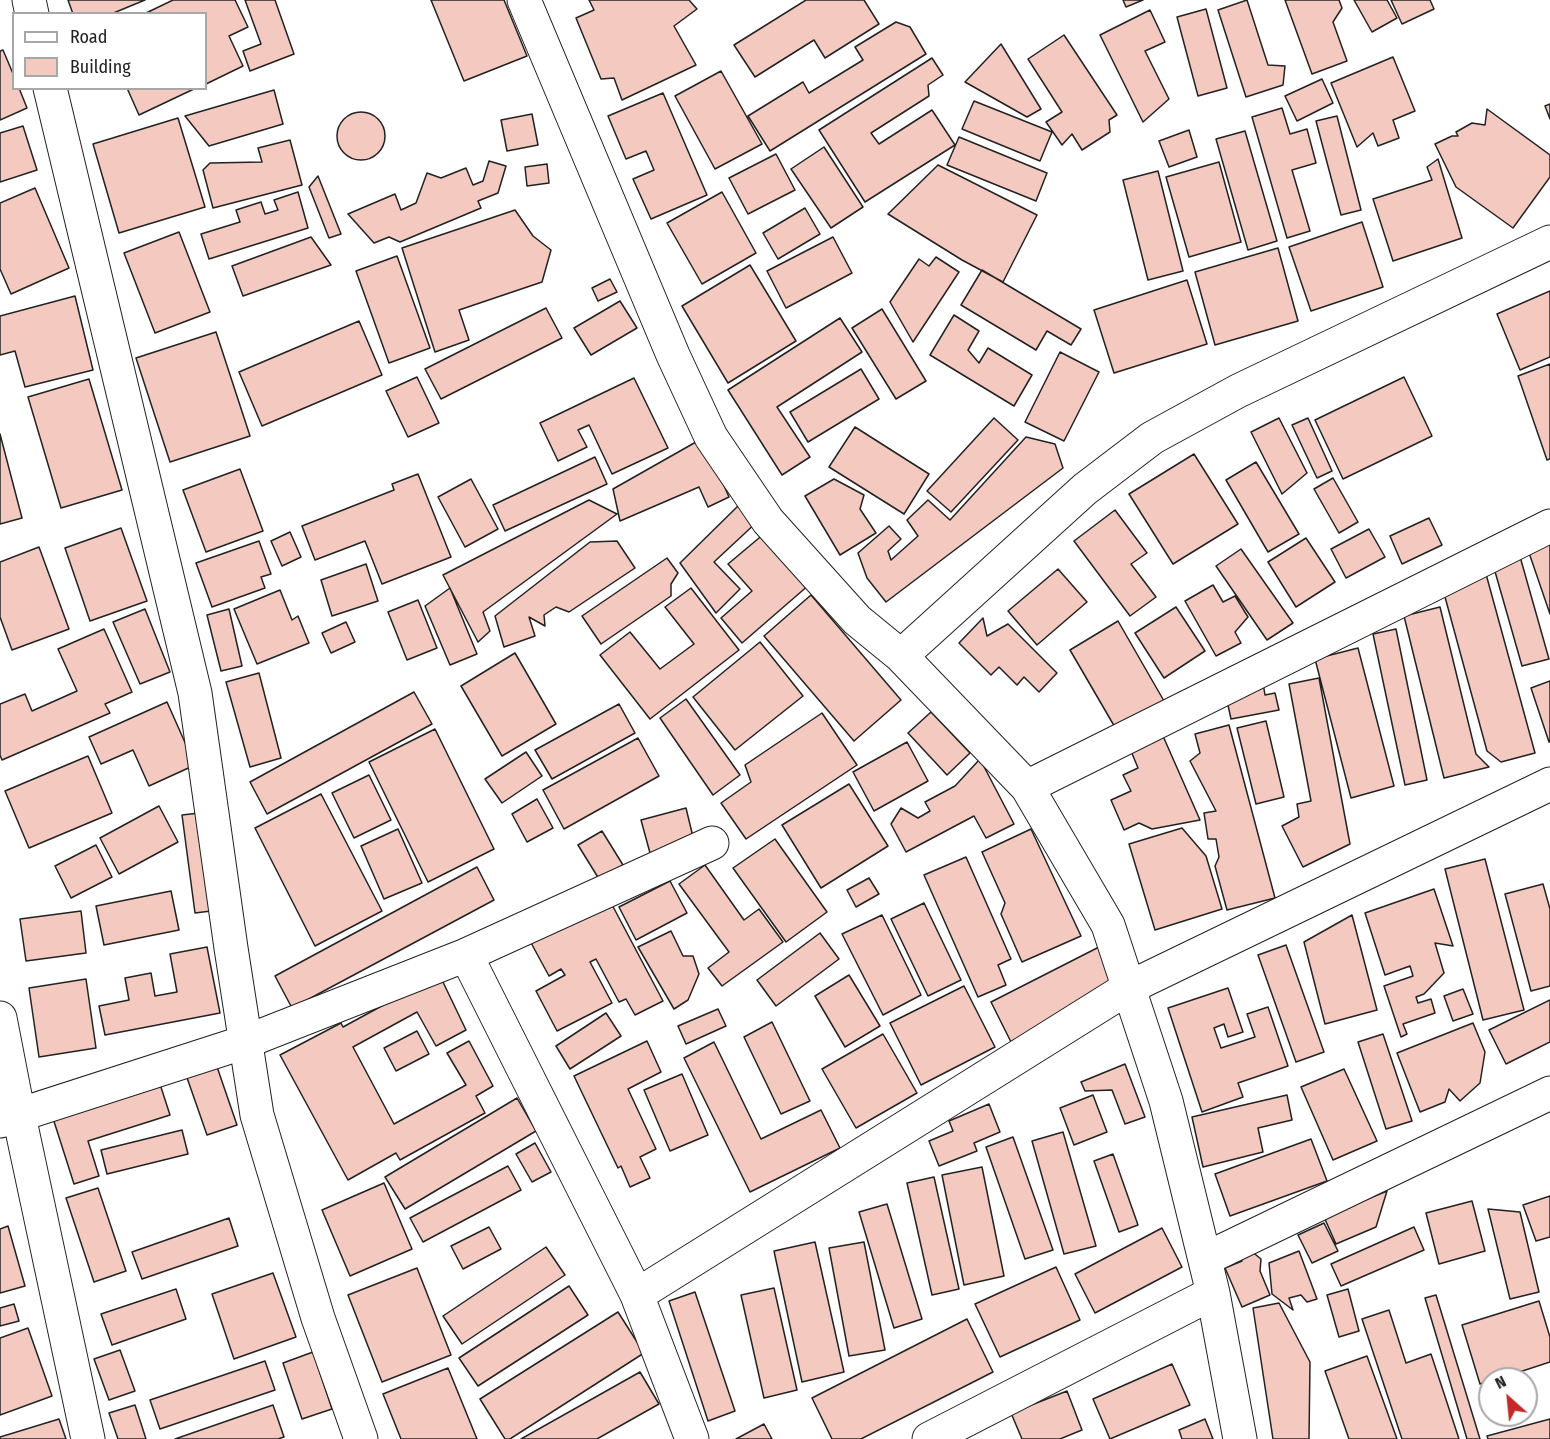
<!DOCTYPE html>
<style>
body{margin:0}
#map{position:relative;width:1550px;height:1439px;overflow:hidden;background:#fff;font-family:"Fira Sans Condensed",sans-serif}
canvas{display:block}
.legend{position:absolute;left:12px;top:12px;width:195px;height:78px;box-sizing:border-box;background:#fff;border:2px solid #a7a7a7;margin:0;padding:8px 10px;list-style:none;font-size:18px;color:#222}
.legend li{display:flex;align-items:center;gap:12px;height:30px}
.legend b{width:30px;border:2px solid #a7a7a7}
.north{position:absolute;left:1478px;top:1367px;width:60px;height:60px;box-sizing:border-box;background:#fff;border:2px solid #a7a7a7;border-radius:50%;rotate:333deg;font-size:16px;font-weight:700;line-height:24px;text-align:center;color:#222}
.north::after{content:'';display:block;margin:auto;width:21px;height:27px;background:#c62828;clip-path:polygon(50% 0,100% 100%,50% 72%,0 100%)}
</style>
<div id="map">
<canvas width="1550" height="1439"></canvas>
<ul class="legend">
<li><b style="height:8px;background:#fff"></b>Road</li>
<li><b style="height:16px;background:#f3c9c0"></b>Building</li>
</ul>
<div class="north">N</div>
</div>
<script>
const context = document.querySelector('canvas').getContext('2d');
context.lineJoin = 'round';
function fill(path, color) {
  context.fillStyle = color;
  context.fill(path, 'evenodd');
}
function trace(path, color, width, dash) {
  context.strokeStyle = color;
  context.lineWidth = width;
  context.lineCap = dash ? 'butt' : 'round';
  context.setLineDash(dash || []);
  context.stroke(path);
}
const building = new Path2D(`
 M68,0H145L111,14H73Z
 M173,0H235L248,27L229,36L243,66L206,84V14H144Z
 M245,0H275L294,54L250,71L243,51L261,44Z
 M431,0H504L527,56L464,81Z
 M589,0H689L697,9L674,26L696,65L622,100L614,78L601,79L576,18L594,10Z
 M806,0H864L879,24L825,58L814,40L755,77L734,45Z
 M1123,0H1143L1126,7Z
 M1247,0L1268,65L1285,66L1283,85L1246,97L1218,10Z
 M1285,0H1339L1342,8L1333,22L1347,61L1312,74Z
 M1354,0H1387L1397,18L1372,32Z
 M1391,0H1430L1434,9L1402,24Z
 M1206,9L1227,88L1198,96L1177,17Z
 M1150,10L1165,42L1145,51L1169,99L1143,122L1100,35Z
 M896,22L910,27L926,54L770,151L748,116L803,82L809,93L863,60L855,47Z
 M1064,35L1117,115L1109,120L1110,132L1082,150L1072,134L1062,145L1046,122L1062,112L1028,59Z
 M1001,44L1041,109L1027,117L965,82Z
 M3,50L14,76V88H19L27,108L0,120V51Z
 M1393,57L1415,111L1393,120L1399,138L1378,146L1373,133L1357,147L1331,83Z
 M932,58L943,75L928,85L929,96L871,133L879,144L932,110L955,145L865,202L819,130Z
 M721,71L762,144L715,169L675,96Z
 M1322,79L1333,103L1297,121L1285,96Z
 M127,88H196L139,115Z
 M274,90L283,124L209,146L185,116Z
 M663,93L707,195L651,219L633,179L654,170L646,151L626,159L608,116Z
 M974,101L1052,132L1040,161L962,129Z
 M1550,104V119L1545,106Z
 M1282,108L1290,134L1307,129L1316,163L1292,170L1310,231L1287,238L1252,117Z
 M1487,109L1550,155V177L1513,228L1456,187L1435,144L1452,136H1458L1456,132L1472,123L1485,125Z
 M337 136a24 24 0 1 1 48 0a24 24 0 1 1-48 0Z
 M532,114L538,145L507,151L501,120Z
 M1337,116L1361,210L1341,215L1316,121Z
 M178,118L205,207L119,233L93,144Z
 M23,126L37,170L0,182V133Z
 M1189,130L1197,157L1169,167L1159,141Z
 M1245,131L1277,241L1248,250L1216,139Z
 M959,137L1047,173L1036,201L947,165Z
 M290,140L302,185L213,208L203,170L210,163L262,162L258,148Z
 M824,147L863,207L831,228L791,169Z
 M776,154L795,190L748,214L729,178Z
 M1438,159L1462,238L1393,261L1373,199L1432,180L1427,167Z
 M489,161L506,166L498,193L478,201L481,208L400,242L389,237L374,243L348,214L395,194L401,210L416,203L427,173L441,178L466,168L473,185L483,181Z
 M1219,162L1241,242L1189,257L1166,177Z
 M547,164L549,183L527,186L525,167Z
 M938,165L1037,215L1003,282L962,260L888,214Z
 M1158,171L1183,271L1148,280L1123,180Z
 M318,176L341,234L329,238L309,187Z
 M35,188L69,268L11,294L0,269V203Z
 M298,192L308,228L209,259L201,234L240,222L236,210L261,202L265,214L278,210L274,200Z
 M722,192L756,253L702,284L667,223Z
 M805,208L820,234L778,259L763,233Z
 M515,210L533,236L551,250L542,282L459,310L469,340L435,352L402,248Z
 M1362,222L1383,287L1311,311L1289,247Z
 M179,232L210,312L155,333L124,253Z
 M311,237L331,265L243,296L232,266Z
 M833,237L852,273L786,308L767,271Z
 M1278,248L1298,321L1215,345L1195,272Z
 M397,256L430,348L389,363L356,271Z
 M936,257L959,272L913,342L890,302L919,259L929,266Z
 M750,265L796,341L728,383L682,306Z
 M982,270L1081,329L1071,345L1047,331L1036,350L961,305Z
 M610,279L617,292L598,301L592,288Z
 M1187,280L1207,344L1114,373L1094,310Z
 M1550,291V357L1520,370L1497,314Z
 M75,296L93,370L25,387L15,351L0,355V316Z
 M620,301L637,328L591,355L574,328Z
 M546,308L562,338L441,399L425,369Z
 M882,309L926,381L896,399L852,328Z
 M954,315L979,331L968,350L979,363L988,348L1032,375L1014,406L930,355Z
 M840,318L862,352L777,407L810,457L782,475L728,390Z
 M359,321L382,375L262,426L239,372Z
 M216,332L250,436L170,462L136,358Z
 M1060,352L1099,372L1064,441L1025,422Z
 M1550,364V459L1547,460L1518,376Z
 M861,369L879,399L808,442L790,412Z
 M417,377L439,423L408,437L386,391Z
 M1404,377L1432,436L1343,479L1315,420Z
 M634,378L668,448L612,474L589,425L578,430L587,447L558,461L540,423Z
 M89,379L122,490L61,508L28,397Z
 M994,418L1018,440L951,512L927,491Z
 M1279,418L1307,473L1282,494L1251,432Z
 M1308,418L1332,471L1317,478L1292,425Z
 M855,427L929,474L904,514L829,467Z
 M0,434L22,518L0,524Z
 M1026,437L1055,444L1063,468L886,602L867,578L858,553L889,526L901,539L888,551L891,560L918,536L907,520L928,500L950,520Z
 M703,438L729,497L708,507L699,487L620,521L613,489Z
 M1194,454L1238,524L1173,564L1129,494Z
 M595,457L607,484L505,531L493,505Z
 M1256,462L1299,534L1268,552L1226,480Z
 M240,469L263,531L206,552L183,490Z
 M418,474L451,557L382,584L365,541L315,560L302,526L394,490L392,484Z
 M1333,478L1358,522L1339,533L1314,489Z
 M471,479L498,529L465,547L438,497Z
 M834,479L864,495L860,509L876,533L840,555L805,496Z
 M589,500L617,514L483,612L490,631L478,642L443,575Z
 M740,504L758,521L714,562L740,589L716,613L680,563Z
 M1115,510L1147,553L1131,564L1156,597L1130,616L1074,541Z
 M1429,518L1442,545L1402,564L1390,536Z
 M121,528L147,601L90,621L65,548Z
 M1369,529L1385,557L1346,578L1331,549Z
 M290,532L301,557L282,566L271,541Z
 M765,533L810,584L742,643L721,618L752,591L728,564Z
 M1550,536V614L1526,544Z
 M1306,538L1335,582L1296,607L1268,562Z
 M259,541L271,574L261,577L265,588L212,607L196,563Z
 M617,541L635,568L569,612L556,607L544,615L545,626L529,617L535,636L504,647L495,616L590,542Z
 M39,547L69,629L12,650L0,617V562Z
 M1241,549L1293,623L1267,640L1216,566Z
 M1519,553L1549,659L1522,666L1494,568Z
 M667,558L678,573L671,584V596L601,644L582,616Z
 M366,564L378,601L332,616L321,580Z
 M1058,569L1087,602L1037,645L1008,611Z
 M1486,574L1535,753L1501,762L1487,751L1442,586Z
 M1213,585L1223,602L1235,596L1248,617L1235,632L1241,643L1216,656L1185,601Z
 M450,588L477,654L450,665L425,606Z
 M691,588L739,650L650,719L600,655L630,632L660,669L694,644L665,607Z
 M280,590L292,620L298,616L309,643L257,664L234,609Z
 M811,595L901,700L854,741L764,636Z
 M418,600L437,648L407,660L388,612Z
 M1176,607L1205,651L1164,678L1135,633Z
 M1440,607L1476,754L1489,767L1444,778L1404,616Z
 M145,609L170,672L140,684L113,622Z
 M229,609L242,666L221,671L207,615Z
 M983,618L987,636L1008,624L1057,673L1039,692L1024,677L1017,685L999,667L991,675L959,643Z
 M1118,621L1164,701L1116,729L1070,650Z
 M346,622L355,642L331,653L322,633Z
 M104,629L132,692L105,704L110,713L2,760L0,755V704L25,694L32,711L77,691L58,649Z
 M1396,629L1427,780L1405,785L1373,634Z
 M760,642L803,696L735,750L693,697Z
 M1358,648L1394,786L1351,798L1315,659Z
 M515,653L556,724L502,756L461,686Z
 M259,673L281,758L250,767L226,682Z
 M1319,678L1350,844L1303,867L1282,826L1299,817L1297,804L1311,801L1289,684Z
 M1550,681V742H1549L1531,688Z
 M1263,683L1265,695L1275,693L1279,710L1231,719L1226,696Z
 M414,692L432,724L267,814L250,782Z
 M686,699L740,775L713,795L660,718Z
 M167,702L195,765L149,786L133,750L101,764L89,737Z
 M619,704L635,733L552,779L535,750Z
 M931,712L970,753L947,775L908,733Z
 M822,713L857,765L746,839L721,803L751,782L745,765Z
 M1266,721L1284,797L1256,804L1237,728Z
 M1229,725L1275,898L1227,910L1215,866L1219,857L1216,839H1208L1204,813L1216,811L1190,761L1200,753L1195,734Z
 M435,729L494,849L428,882L369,762Z
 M1163,736L1200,820L1152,829L1139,823L1124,830L1111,800L1131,791L1123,775L1138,768L1131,751Z
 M638,738L659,776L564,829L543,790Z
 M907,742L928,781L874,811L853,772Z
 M526,752L542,776L502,803L485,779Z
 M88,756L112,813L29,848L5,791Z
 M980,759L1014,824L986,838L974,816L906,852L891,824L901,808L918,818L930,811L925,802L955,786Z
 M369,775L391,820L354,838L332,793Z
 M849,784L888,846L821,888L782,825Z
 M321,794L382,911L315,946L255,828Z
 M537,799L553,828L527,842L512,814Z
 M159,806L178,842L119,874L100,838Z
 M686,808L694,841L650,853L641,820Z
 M199,813L211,911L195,913L182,815Z
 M1182,828L1206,856L1222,909L1155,930L1129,844Z
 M398,829L422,883L384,899L361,846Z
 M1031,829L1081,936L1022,962L1001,914L1005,903L982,852Z
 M602,831L623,865L599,879L578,845Z
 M775,839L827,912L786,942L733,868Z
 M96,845L112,877L71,898L55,866Z
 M966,857L1011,959L998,965L1006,985L978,997L924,875Z
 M1485,859L1524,1010L1483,1020L1445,869Z
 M705,865L744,920L759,909L783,942L722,986L708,968L729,952L679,884Z
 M477,867L494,900L292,1008L275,976Z
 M869,878L879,894L856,907L847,890Z
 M670,881L687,913L636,940L619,907Z
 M1543,884L1550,909V986L1531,991L1505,894Z
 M1434,889L1453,946L1435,943L1444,973L1424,994L1416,997L1418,1003L1431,999L1435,1013L1403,1024L1407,1034L1401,1037L1384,986L1413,976L1410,966L1385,975L1365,913Z
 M171,891L179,930L104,945L96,906Z
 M609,899L663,1001L635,1015L626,999L619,1002L596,959L590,962L612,1003L557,1031L536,991L565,975L561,969L549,976L530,941Z
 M924,903L961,980L928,996L891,919Z
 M81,911L86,953L26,961L20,919Z
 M882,915L921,995L883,1015L842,934Z
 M1352,915L1377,1010L1325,1024L1304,942Z
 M671,931L683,956H693L699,974L688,1000L674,1009L638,947Z
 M820,933L839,959L776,1006L757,980Z
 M1286,945L1324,1052L1296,1062L1258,955Z
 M1101,946L1121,986L1011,1042L991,1002Z
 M207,947L220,1013L105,1035L99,1006L129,1000L125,978L151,973L155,996L177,992L170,954Z
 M849,975L880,1026L845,1047L815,996Z
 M437,976L442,980L466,1030L436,1046L417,1012L353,1047L394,1124L466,1085L447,1053L469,1041L493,1086L476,1096L485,1113L400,1160L396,1153L348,1180L280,1055L341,1023L343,1027Z
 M86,979L96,1048L39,1057L29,988Z
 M964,986L995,1047L921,1085L890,1023Z
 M1228,988L1243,1032L1228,1037L1224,1024L1214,1028L1221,1048L1255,1037L1247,1014L1268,1007L1288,1066L1238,1083L1243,1097L1202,1112L1168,1008Z
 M1463,989L1473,1014L1453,1021L1444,996Z
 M1550,1000V1042L1506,1064L1489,1030Z
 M718,1009L726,1026L686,1044L678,1026Z
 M606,1013L621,1036L570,1069L556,1046Z
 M772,1022L810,1101L781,1114L744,1037Z
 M1473,1023L1485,1052L1480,1083L1460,1101L1449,1089L1445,1102L1420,1112L1397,1053Z
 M417,1031L429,1054L396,1071L384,1048Z
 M883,1034L917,1093L856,1128L822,1069Z
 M1383,1034L1412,1121L1386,1129L1358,1042Z
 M647,1041L661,1072L628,1089L656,1149L640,1157L650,1178L630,1187L621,1166L618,1168L574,1076Z
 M714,1042L761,1139L821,1110L840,1148L750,1192L684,1058Z
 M215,1061L237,1125L207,1135L185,1072Z
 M1125,1064L1145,1117L1125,1124L1112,1090L1085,1091L1081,1082Z
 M1344,1069L1377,1141L1333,1160L1301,1087Z
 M682,1074L708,1135L670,1151L644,1090Z
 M158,1078L170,1115L88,1141L99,1176L74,1184L51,1112Z
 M1093,1095L1107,1132L1074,1145L1060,1108Z
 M1287,1095L1292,1120L1258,1128L1263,1152L1203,1167L1192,1117Z
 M517,1098L536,1131L405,1209L385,1177Z
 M989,1104L1000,1132L974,1143L977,1151L939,1166L929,1141L953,1131L949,1121Z
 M182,1130L188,1154L107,1174L101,1150Z
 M1063,1132L1096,1246L1064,1254L1032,1141Z
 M1013,1137L1053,1250L1025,1259L986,1147Z
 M1311,1139L1327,1181L1230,1216L1215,1174Z
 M535,1143L551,1172L532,1182L516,1154Z
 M1113,1154L1138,1225L1119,1232L1094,1161Z
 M508,1166L521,1190L423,1242L410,1218Z
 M982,1167L1004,1276L964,1285L942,1175Z
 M934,1177L959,1289L932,1295L907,1183Z
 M384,1183L412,1249L350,1276L322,1210Z
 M98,1188L126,1271L94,1282L66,1198Z
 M1387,1191L1376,1227L1336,1244L1324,1217Z
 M1550,1196V1237L1536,1241L1523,1205Z
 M1472,1201L1485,1251L1439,1264L1426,1213Z
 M887,1204L922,1319L894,1328L859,1212Z
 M1488,1209L1520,1212L1539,1292L1510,1299Z
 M229,1218L238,1246L142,1279L132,1252Z
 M1324,1223L1338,1251L1312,1263L1298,1235Z
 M8,1226L25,1286L0,1293V1229Z
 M489,1227L501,1249L463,1269L451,1246Z
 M1414,1227L1424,1250L1341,1286L1331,1264Z
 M1162,1228L1182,1267L1095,1313L1075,1274Z
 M815,1242L844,1372L802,1382L774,1251Z
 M864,1242L885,1350L849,1356L829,1248Z
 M546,1247L565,1275L462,1344L443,1316Z
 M1250,1250L1261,1259L1260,1271L1270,1295L1242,1307L1225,1268L1242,1261L1239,1255Z
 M1299,1251L1317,1299L1307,1302L1301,1295L1289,1298L1293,1310L1272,1294L1269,1263Z
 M1056,1267L1080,1320L1000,1357L975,1304Z
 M417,1268L451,1355L382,1382L348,1295Z
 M273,1273L296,1337L234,1359L212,1294Z
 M569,1286L588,1315L478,1386L459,1358Z
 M774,1288L797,1390L764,1398L741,1295Z
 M176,1289L186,1319L112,1345L101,1314Z
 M1348,1289L1359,1331L1339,1337L1327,1295Z
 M695,1292L735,1411L708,1421L669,1301Z
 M1436,1295L1480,1439H1467L1425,1298Z
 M1539,1301L1550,1337V1362L1498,1379H1490V1381L1480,1384L1462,1325Z
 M1279,1303L1310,1362L1309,1439H1273L1253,1308Z
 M14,1304L19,1321L0,1326V1308Z
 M1389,1310L1406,1363L1431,1354L1459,1439H1402L1362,1319Z
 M618,1312L644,1353L510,1439H505L480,1399Z
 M967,1319L993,1372L861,1439H832L812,1398Z
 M28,1328L52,1396L0,1415V1338Z
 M120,1350L135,1391L109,1400L94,1359Z
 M313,1352L332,1409L302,1419L283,1363Z
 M1367,1356L1397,1439H1349L1325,1371Z
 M265,1361L275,1390L160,1429L150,1400Z
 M1172,1364L1190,1405L1110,1439L1093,1399Z
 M448,1368L477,1439H401L383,1394Z
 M640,1372L659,1404L597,1439H521Z
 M1067,1391L1082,1430L1060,1439H1022L1011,1413Z
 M135,1405L146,1439H118L109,1413Z
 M273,1405L284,1437L278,1439H175Z
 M59,1419L66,1439H0V1437Z
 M1205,1419L1213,1439H1182L1179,1430Z
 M1550,1419V1439H1488L1487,1436Z
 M764,1424L772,1439H736Z`);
fill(building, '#f3c9c0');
trace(building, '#222', 1.5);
const minor = new Path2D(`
 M29,0L32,14
 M524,0L673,355L711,437L768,521L857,620L901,656L1027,787L1108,925L1166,1101L1213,1293L1240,1439
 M50,88L195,693L231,948L257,1115L318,1318L361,1439
 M901,656L1085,489L1152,438L1238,391L1550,242
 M1027,787L1550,526
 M466,955L637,1295L692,1439
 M0,1018L19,1116L88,1439
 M0,1121L245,1042L466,955L712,843
 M1205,1259L1550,1093
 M637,1295L1128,988L1550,784
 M929,1439L1213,1293`);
trace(minor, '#222', 35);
trace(minor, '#fff', 33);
</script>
